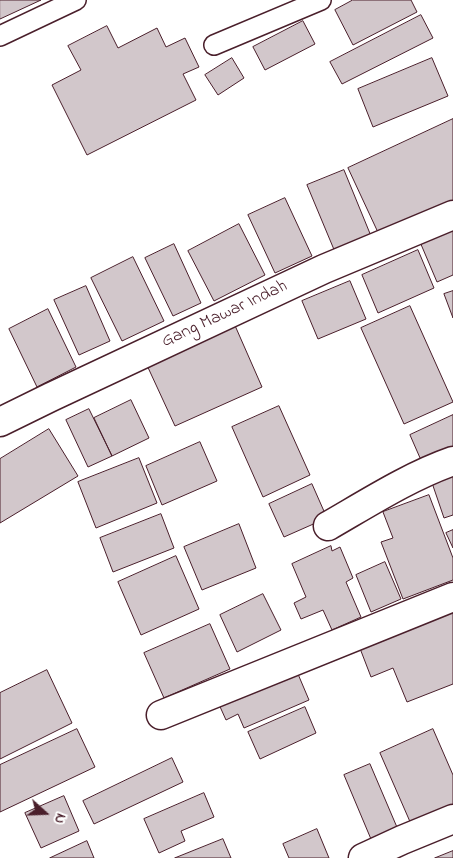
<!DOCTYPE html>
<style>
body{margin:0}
#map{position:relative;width:453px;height:858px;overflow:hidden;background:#fff;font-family:"Indie Flower",sans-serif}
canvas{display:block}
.north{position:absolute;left:20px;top:788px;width:50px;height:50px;-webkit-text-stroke:4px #fff;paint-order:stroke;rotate:110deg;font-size:14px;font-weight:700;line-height:20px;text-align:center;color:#4a1f2b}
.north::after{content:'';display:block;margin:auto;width:18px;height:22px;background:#4a1f2b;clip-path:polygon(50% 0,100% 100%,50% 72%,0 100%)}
</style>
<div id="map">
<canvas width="453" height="858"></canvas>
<div class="north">N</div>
</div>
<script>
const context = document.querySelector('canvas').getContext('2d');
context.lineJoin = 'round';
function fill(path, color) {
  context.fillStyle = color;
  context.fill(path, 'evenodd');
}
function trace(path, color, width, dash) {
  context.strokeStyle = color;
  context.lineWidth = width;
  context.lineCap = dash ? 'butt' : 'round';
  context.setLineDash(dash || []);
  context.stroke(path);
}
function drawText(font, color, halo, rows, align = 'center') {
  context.font = font + ' "Indie Flower",sans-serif';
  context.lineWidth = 4.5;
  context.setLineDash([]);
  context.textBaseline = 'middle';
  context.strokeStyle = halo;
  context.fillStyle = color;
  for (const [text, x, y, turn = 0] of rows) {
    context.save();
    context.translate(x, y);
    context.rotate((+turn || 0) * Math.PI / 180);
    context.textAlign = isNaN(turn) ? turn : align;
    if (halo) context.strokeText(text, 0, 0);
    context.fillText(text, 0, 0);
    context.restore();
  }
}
const building = new Path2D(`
 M0,0H41L0,19Z
 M353,0H411L417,12L353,45L335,10Z
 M421,15L433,38L342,84L330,62Z
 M303,21L315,44L265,70L253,47Z
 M107,26L118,48L157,28L166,47L185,38L199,67L183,74L196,100L87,155L52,85L81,70L68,46Z
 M232,58L244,78L218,95L205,75Z
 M432,58L448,96L373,127L358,89Z
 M453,119V207L382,241L348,168Z
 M344,170L371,236L335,252L307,185Z
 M285,198L312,256L275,273L248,215Z
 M239,224L265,275L214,301L188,251Z
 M453,227V275L437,282L420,242Z
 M174,244L201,303L173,316L145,258Z
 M418,250L434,288L378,313L362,275Z
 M133,257L164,321L122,341L91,278Z
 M350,281L366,319L318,339L302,301Z
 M86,286L110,341L79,355L54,300Z
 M453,291V318L444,294Z
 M410,306L453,402L404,424L361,328Z
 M48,309L76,367L37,387L9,329Z
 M233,321L262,387L175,426L145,361Z
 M131,400L149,438L112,456L94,418Z
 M279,406L310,475L263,497L232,427Z
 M89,409L112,456L88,467L66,420Z
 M453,415V454L424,467L410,435Z
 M49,429L78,476L0,523V459Z
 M200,442L217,481L162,505L146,466Z
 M139,458L157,503L96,528L78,482Z
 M453,466V515L444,518L429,474Z
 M312,484L327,518L284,537L269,504Z
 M429,495L453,558V580L403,599L381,542L393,538L383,512Z
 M161,514L174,548L113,572L100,538Z
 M239,524L256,568L202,590L184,547Z
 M453,530V548L446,533Z
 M331,546L332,551L340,547L353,578L346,582L361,617L332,630L323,610L301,619L294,603L306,597L292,564Z
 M176,556L199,609L141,635L118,582Z
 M385,562L401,599L371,612L356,575Z
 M263,594L281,630L237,652L220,615Z
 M448,601L453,614V684L407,702L393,668L371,677L356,638Z
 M210,624L230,669L164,698L144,653Z
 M295,667L309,700L244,728L238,714L226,720L217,700Z
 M47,670L72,723L0,759V693Z
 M305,707L316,733L260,759L248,732Z
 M77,729L95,767L0,812V765Z
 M433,729L453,775V805L411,824L380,753Z
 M172,758L183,782L94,824L83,801Z
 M370,764L402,839L376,851L344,775Z
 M204,793L214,817L181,831L185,841L159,853L144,819Z
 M64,796L79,831L41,848L25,813Z
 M317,829L329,858H289L283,844Z
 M223,839L231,858H175Z
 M87,841L94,858H50Z
 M453,851V858H435Z`);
fill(building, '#d2c7cb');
trace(building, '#4a1f2b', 1);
const lane = new Path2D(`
 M0,36L76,0
 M214,45L321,0`);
const street = new Path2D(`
 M0,422L51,397L324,269L453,215
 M328,526C368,503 410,476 453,461
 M161,715L453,597
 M363,858L402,840L453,819`);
trace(lane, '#4a1f2b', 22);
trace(street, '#4a1f2b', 31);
trace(lane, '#fff', 19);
trace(street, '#fff', 28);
drawText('18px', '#4a1f2b', '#fff', [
 ["Gang Mawar Indah",225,315,-25]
]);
</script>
